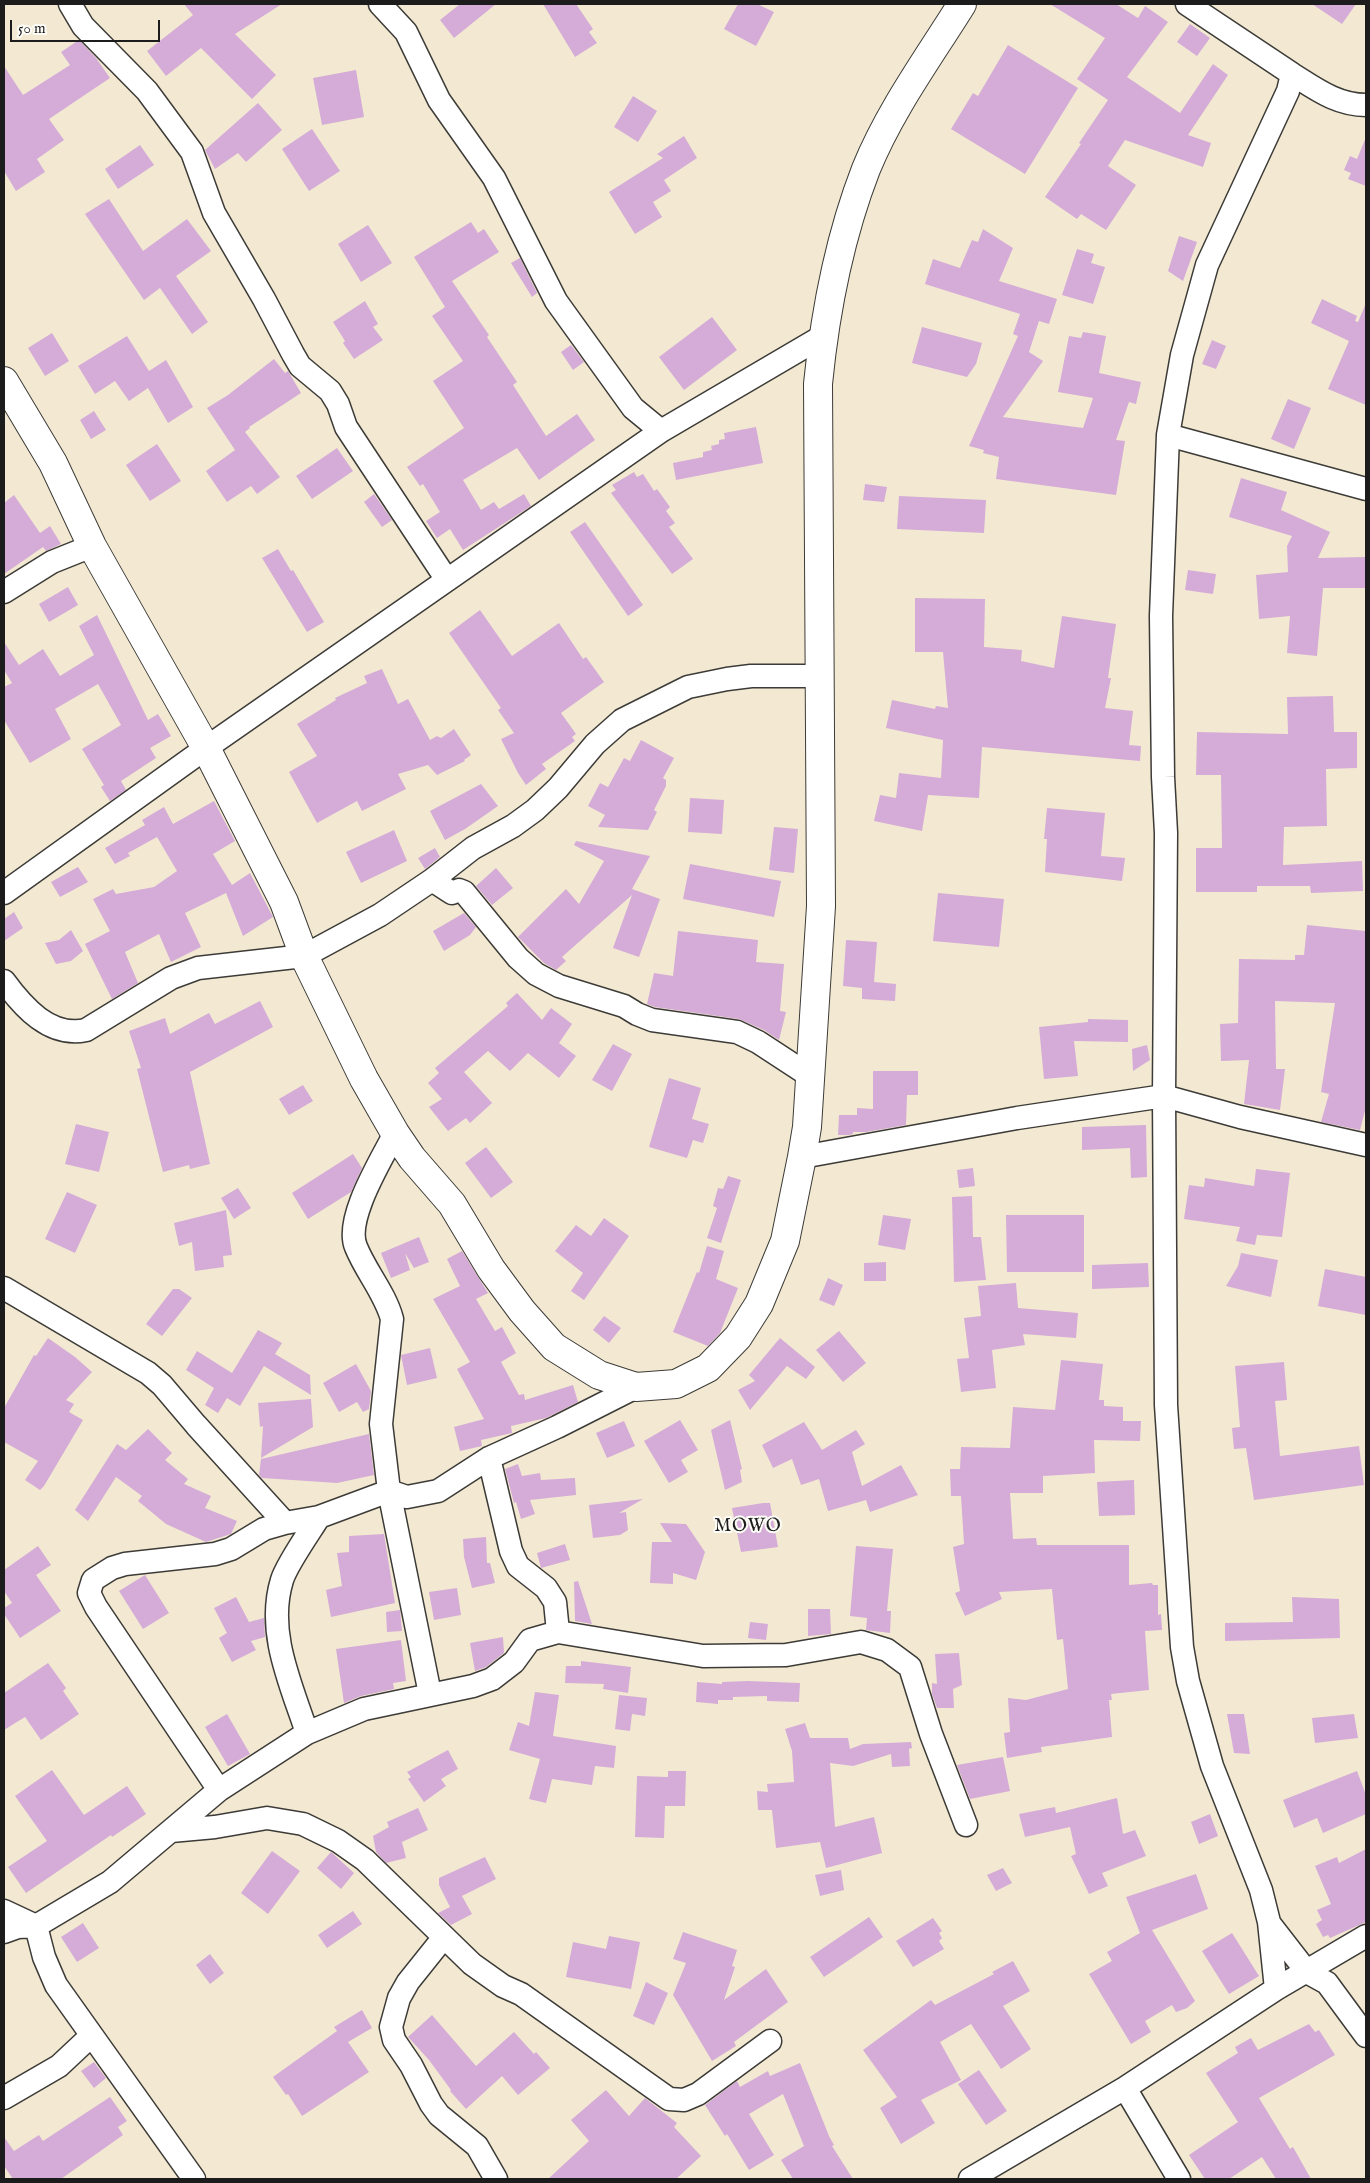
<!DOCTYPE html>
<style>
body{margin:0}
#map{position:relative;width:1370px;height:2183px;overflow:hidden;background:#f3e9d2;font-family:"IM FELL English",serif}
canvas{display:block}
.frame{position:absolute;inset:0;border:5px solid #1c1c1c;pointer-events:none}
.scale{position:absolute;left:10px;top:20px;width:150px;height:22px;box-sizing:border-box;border:2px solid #1c1c1c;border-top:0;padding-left:6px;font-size:15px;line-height:18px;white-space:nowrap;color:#1c1c1c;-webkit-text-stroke:4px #fdfcf7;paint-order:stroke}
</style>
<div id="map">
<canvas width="1370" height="2183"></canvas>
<div class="frame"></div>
<div class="scale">50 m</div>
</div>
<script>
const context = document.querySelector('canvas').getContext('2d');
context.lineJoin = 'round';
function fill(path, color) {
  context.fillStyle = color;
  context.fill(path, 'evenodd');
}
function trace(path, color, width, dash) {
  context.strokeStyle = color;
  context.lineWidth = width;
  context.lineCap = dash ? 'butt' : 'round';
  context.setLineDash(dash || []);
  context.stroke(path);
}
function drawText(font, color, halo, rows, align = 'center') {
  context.font = font + ' "IM FELL English",serif';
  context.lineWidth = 4;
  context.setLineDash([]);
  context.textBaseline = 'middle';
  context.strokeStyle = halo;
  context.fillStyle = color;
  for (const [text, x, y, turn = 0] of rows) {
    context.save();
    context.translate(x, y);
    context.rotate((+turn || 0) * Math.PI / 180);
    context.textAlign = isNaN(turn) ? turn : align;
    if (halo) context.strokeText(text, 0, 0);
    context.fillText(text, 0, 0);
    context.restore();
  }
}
fill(new Path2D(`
 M184,4H282L235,34L276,75L252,99L201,48L166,76L147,51L193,15Z
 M460,4H496L454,38L440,20Z
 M543,4H576L593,29L589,32L597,43L575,57Z
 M738,4H757L774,12L756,46L724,29Z
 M1050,4H1116L1138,18L1145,6L1168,22L1127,77L1180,113L1213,64L1228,75L1188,135L1211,143L1203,167L1125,140L1108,166L1136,185L1106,230L1081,214L1077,219L1045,197L1081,144L1079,143L1108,100L1077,79L1105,38Z
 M1312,4H1356L1342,24Z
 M1190,24L1210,38L1197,56L1177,42Z
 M79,40L96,58L110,78L49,119L64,140L37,159L45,172L16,191L4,171V66L23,95L70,65L61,52Z
 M1008,45L1078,88L1025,174L951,129L973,93L978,96Z
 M356,70L364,117L322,125L313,78Z
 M633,96L657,111L638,142L614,127Z
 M258,103L282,130L246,162L238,153L215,169L205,150Z
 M312,129L340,171L309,191L282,149Z
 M684,136L697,158L664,180L671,191L653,202L662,217L635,234L609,192L663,158L657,154Z
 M1366,137V186L1348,179L1351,173L1344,170L1350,156L1357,159Z
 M140,145L154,165L118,189L105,169Z
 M109,199L143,251L187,219L211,251L176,276L208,322L192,334L160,288L144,300L85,214Z
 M471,222L478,233L484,229L499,252L452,281L489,335L487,337L517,382L513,385L546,436L577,414L595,440L539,480L517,448L463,480L481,510L494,502L499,509L524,494L531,506L463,550L450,529L437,538L426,521L440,512L423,484L420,486L407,467L464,428L433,381L463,361L432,316L445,307L414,257Z
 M368,225L392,263L361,282L338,244Z
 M983,229L1013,248L999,281L1057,299L1049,324L1039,321L1029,352L1043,361L1003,417L1083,428L1093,398L1058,392L1069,336L1081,338L1083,332L1106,336L1099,373L1141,382L1136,404L1129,402L1116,440L1125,441L1116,495L996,479L999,457L983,453L984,450L969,446L1018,336L1013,334L1020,314L925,284L933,259L960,268L972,240L978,242Z
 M1179,236L1197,242L1183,281L1168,271Z
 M1077,249L1094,254L1091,263L1105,267L1093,304L1062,295Z
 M520,258L537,293L532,297L511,263Z
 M1322,299L1357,316L1355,321L1358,322L1366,303V405L1328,389L1349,341L1311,323Z
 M365,301L378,324L373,327L383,340L354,359L343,343L345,341L333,322Z
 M712,317L737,350L684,390L659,357Z
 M922,327L982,343L976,364L967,377L912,363Z
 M52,333L69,361L45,376L28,348Z
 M127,336L149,371L166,360L193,407L168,423L148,388L129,401L115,381L95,394L78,366Z
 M1212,340L1226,346L1216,369L1202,364Z
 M571,345L584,362L573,370L561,352Z
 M274,359L285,373L288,371L301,393L249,427L250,428L245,432L280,477L257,494L251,486L227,502L206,471L235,450L207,408L228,395Z
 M1288,399L1311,408L1294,449L1271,439Z
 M94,411L106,430L91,439L80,420Z
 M756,427L763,463L676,480L673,463L703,457V452L712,450L711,446L719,444V440L725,439L724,433Z
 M157,444L181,481L150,501L126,465Z
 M337,448L353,471L312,499L296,476Z
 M634,472L637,477L643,474L654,491L657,489L670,507L666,511L675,523L669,527L693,559L672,574L611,493L616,490L612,485Z
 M1241,478L1287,492L1281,510L1330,532L1318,558L1365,557V588H1323L1317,656L1287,653L1290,616L1259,619L1256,575L1288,572L1287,546L1292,536L1229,517Z
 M865,484L887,487L884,502L863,500Z
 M374,494L392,520L382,527L364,502Z
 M14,495L40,533L50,526L61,544L46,551L43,547L4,574V503Z
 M899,496L986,500L984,533L897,529Z
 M585,522L643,605L628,616L570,532Z
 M278,549L291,571L293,570L324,622L307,632L262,558Z
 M1188,570L1216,574L1213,594L1185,590Z
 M68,587L78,605L49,622L39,604Z
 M915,598L985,599L984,647L1022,650L1021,661L1054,668L1062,616L1116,624L1108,678H1111L1105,708L1133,711L1129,745L1141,746L1140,761L982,747L979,798L928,795L922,831L874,821L880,795L896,798L899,773L941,778L943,740L886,728L892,700L935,709L936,706L948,708L943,652H915Z
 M480,610L512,656L559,623L583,659L586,657L604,682L561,713L576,734L572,737L575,741L542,764L546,769L526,785L518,773L501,739L514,733L498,710L501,708L449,633Z
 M97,615L148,720L158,714L171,736L150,748L156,758L121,781L126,790L110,801L101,787L104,785L82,749L121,725L98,684L55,709L71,739L30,763L4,720V687L12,683L4,670V642L19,665L43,649L60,676L94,655L79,626Z
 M382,669L398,704L408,699L430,740L437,736L441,738L454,729L471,755L464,760L465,761L437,775L428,765L398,774L406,789L362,811L357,801L317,823L289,772L317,756L297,724L336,700L335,698L367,683L364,676Z
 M1333,696L1334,732H1357V768L1326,769L1327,826L1284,827L1283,865L1362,861L1363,891L1311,893L1310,886H1257V892H1196V848H1222L1221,775H1196L1197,732L1288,734L1287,697Z
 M641,740L674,758L663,778L666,780V786L654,810L657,812L648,830L598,827L605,815L588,806L600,783L608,787L624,758L630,761Z
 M481,784L498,806L465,829L445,840L430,811Z
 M690,798L724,800L722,834L688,832Z
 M214,801L235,841L213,854L232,885L250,873L273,917L243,936L226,893L185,913L201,947L171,962L159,934L125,952L138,983L112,999L85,944L110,931L93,899L113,889L116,894L154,887L177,871L157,837L128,853L130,856L115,864L105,848L145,825L142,820L164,807L173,824Z
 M1047,808L1105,813L1101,856L1125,858L1122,881L1045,872L1047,839H1044Z
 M774,827L798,829L794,873L769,870Z
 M394,830L407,861L361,883L346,852Z
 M576,841L650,856L632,889L660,899L639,957L613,948L632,895L562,957L566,961L556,970L544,963L518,937L566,889L579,904L604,861L574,845Z
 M435,848L440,857L425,869L418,858Z
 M690,864L781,881L774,917L683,899Z
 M78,867L88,882L60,897L51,882Z
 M496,868L513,888L492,905L476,886Z
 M938,893L1004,899L999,947L933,941Z
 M14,912L23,928L4,941V919Z
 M464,913L476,927L470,935L444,951L433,931Z
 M1307,925L1366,931V1107L1360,1130L1321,1122L1329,1094L1321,1092L1335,1003L1275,1001L1276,1069H1285L1280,1110L1244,1104L1249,1060L1221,1061L1220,1024L1238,1023L1239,959L1295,960V955H1304Z
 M71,930L83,951L71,961L56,964L45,943L59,940Z
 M678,931L758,940L756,962L784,964L780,1011L786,1012L779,1040L764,1030L739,1019L655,1007L647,1004L654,973L673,976Z
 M846,940L877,942L874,982L896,984L895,1001L862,999V988L843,986Z
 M517,993L542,1020L551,1008L572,1024L559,1043L576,1056L559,1078L528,1053L510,1071L488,1051L464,1072L492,1103L470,1123L466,1118L448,1131L429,1107L442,1099L428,1083L439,1073L435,1068L508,1006L506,1003Z
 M260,1001L273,1027L190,1072L210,1164L190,1169L189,1165L163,1172L137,1069L141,1068L129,1031L165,1018L170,1034L209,1013L215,1024Z
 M1088,1019L1128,1020V1042L1074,1041L1078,1076L1044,1079L1039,1027L1088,1022Z
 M613,1044L632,1054L612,1091L592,1080Z
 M1147,1045L1150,1060L1133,1071L1132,1049Z
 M873,1071H918V1095H907L906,1125L866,1132H853V1134L849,1135H838L839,1115H857V1108L873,1109Z
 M669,1078L701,1088L692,1119L709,1124L703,1143L693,1140L687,1158L649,1147Z
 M303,1085L313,1101L289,1115L279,1099Z
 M76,1124L109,1132L99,1172L65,1164Z
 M1146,1125L1147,1177L1131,1178L1130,1148L1082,1150V1127Z
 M486,1147L513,1182L491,1198L465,1163Z
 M353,1154L362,1168L351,1192L308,1219L292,1193Z
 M973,1168L975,1186L959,1188L957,1170Z
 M1256,1169L1290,1173L1282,1237L1257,1235L1255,1245L1236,1241L1240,1227L1184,1219L1189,1185L1204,1187L1205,1178L1254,1186Z
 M728,1176L741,1180L721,1243L707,1238L717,1208L713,1206L718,1188L723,1189Z
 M238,1188L251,1208L234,1219L221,1198Z
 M67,1192L97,1205L75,1253L45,1239Z
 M972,1196L973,1237H981L986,1280L954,1282L952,1197Z
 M226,1210L232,1255L223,1256L224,1267L195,1271L192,1242L179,1246L174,1223Z
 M883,1215L911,1219L905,1250L878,1245Z
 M1006,1215H1084V1272H1007Z
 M604,1218L629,1236L584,1300L571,1291L583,1273L555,1251L576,1225L591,1236Z
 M419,1237L429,1262L414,1268L405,1253L410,1270L391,1278L381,1253Z
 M707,1246L724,1251L716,1279L738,1288L720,1333L708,1346L673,1332L697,1272L699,1273Z
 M462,1251L488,1293L476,1299L495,1331L502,1327L516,1353L501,1362L519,1395L524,1394L525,1400L573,1385L578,1402L546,1418L511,1426L512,1433L481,1440L482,1446L460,1451L454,1427L484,1419L457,1369L470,1362L433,1299L460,1286L447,1259Z
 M1241,1253L1278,1260L1271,1297L1226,1286L1238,1266Z
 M886,1262V1281H864V1263Z
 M1148,1263L1149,1287L1092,1289V1265Z
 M1325,1269L1366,1277V1315L1318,1306Z
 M828,1278L843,1285L834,1306L819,1300Z
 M1016,1283L1018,1308L1078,1313L1076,1338L1023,1334L1025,1345L992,1350L996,1388L961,1392L957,1359L969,1358L964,1318L981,1316L978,1286Z
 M173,1289H179L192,1298L162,1336L146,1324Z
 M604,1316L621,1328L609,1343L593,1330Z
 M258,1330L282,1343L275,1354L310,1375L311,1395L264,1366L240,1406L227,1398L218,1413L205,1405L214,1388L186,1370L197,1351L232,1373Z
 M839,1331L866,1363L843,1382L816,1350Z
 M48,1338L75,1357L92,1372L66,1400L74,1404L69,1412L83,1420L44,1486L40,1490L25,1480L38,1461L4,1442V1408L34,1355L36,1356Z
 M780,1338L815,1367L806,1379L787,1366L750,1410L738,1390L755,1381L749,1375Z
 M430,1348L437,1378L407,1385L401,1355Z
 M1061,1360L1103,1364L1099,1400H1104V1406L1123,1407V1421H1141L1140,1441L1094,1440L1095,1473L1043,1476V1493H1010L1013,1539L1036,1538L1037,1545H1129V1585L1152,1583L1153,1585H1158V1615L1161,1614L1162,1630L1145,1631L1149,1690L1111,1694L1112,1700H1109L1112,1737L1041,1747L1042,1752L1007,1758L1004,1733L1010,1732L1008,1698L1026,1700L1068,1689L1063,1639L1057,1640L1052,1589L999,1592L1002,1599L965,1616L955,1593L960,1591L953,1547L964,1544L961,1496H951L950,1469H960L961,1447L1010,1448L1013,1407L1055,1410Z
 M1284,1362L1287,1400L1275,1401L1280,1456L1359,1446L1364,1485L1254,1500L1246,1448L1234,1449L1232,1428L1240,1427L1235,1366Z
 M356,1364L371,1391L369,1409L363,1412L357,1402L339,1412L323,1383Z
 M311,1399L313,1427L261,1458L263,1426L260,1427L258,1403Z
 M680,1420L698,1450L681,1460L688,1472L669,1483L644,1441Z
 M730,1420L742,1469L740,1470L742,1482L725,1490L711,1430Z
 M624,1421L635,1446L607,1458L596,1433Z
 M804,1422L822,1450L856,1430L865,1444L852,1452L862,1486L901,1465L918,1495L870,1512L866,1500L828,1511L819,1479L801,1485L792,1459L773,1468L762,1445Z
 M148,1429L172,1453L165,1460L188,1479L184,1484L211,1496L205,1508L237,1521L231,1534L206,1542L166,1524L138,1501L142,1496L116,1477L88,1521L75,1510L117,1444L126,1450Z
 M369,1434L374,1475L337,1483L262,1478L259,1475L261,1459Z
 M518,1464L522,1476L540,1473L541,1480L575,1478L576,1495L530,1500L535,1514L521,1519L516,1502L514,1503L505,1469Z
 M1134,1480L1135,1515L1099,1516L1097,1482Z
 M643,1499L619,1513L626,1512L628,1530L620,1535L593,1538L589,1505Z
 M763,1503H770L778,1547L741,1552L732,1508Z
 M660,1523L686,1524L705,1552L696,1580L673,1573V1584L650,1583L652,1542H672Z
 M384,1534L395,1603L331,1617L326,1590L342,1586L337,1553L349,1552V1536Z
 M486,1537L487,1563H490L495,1583L472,1588L464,1557L463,1539Z
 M565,1544L570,1560L541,1568L537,1553Z
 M38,1546L51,1565L36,1575L61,1611L20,1638L4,1614V1608L12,1603L4,1591V1570Z
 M856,1546L893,1549L887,1611H891L890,1633L866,1630L867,1618L850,1616Z
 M145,1575L169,1613L143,1629L119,1591Z
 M578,1581L592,1624L575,1621L574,1582Z
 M457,1588L461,1615L434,1620L429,1592Z
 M236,1597L249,1622L264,1618L265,1637L251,1641L256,1650L232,1662L219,1638L227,1633L214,1608Z
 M1292,1597L1339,1599L1340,1638L1225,1641V1623L1293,1622Z
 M808,1609H830L831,1634L808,1636Z
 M400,1610L402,1631L387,1632L386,1612Z
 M750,1622L768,1624L766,1640L748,1638Z
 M503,1637L504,1653L486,1667L475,1671L470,1643Z
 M401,1640L406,1681L393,1683L394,1689L361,1696L344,1703L336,1649Z
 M959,1653L962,1685L953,1689L954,1708H937L932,1694V1683L937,1684L935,1654Z
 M581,1661L631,1667L628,1693L603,1689L604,1684L565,1683L566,1666H581Z
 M48,1663L66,1688L63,1691L79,1714L41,1740L25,1717L4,1730V1693Z
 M748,1681L800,1683L799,1702L767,1701V1696L733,1697V1700H718V1704L696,1702L697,1682L722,1684V1682Z
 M535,1692L559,1695L553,1736L616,1746L614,1768L595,1766L592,1785L552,1779L546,1803L529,1799L540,1759L509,1750L518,1722L529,1726Z
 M619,1695L647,1698L645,1716L632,1714L630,1731L615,1729Z
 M227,1714L250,1754L228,1766L205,1727Z
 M1227,1714H1244L1250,1754L1234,1753Z
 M1354,1714L1358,1738L1315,1743L1312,1718Z
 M805,1723L810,1738H848L850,1749L863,1744L911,1742L912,1748L909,1749L910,1766L892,1767L891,1754L853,1766L830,1763L835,1827L874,1817L882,1853L826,1868L820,1842L776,1848L772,1810H758L757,1791L768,1792L767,1784L794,1782L792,1751L785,1729Z
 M448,1750L458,1769L441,1779L446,1786L424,1802L408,1779L411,1777L407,1772Z
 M1003,1757L1010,1791L970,1799L957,1765Z
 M52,1770L84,1815L127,1786L146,1814L112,1837L111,1835L26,1893L8,1867L47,1841L15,1796Z
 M668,1771H686L685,1806H665L664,1838L635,1837L637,1776L668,1777Z
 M1357,1771L1366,1795V1814L1323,1833L1317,1818L1294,1828L1283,1800Z
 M1117,1798L1123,1834L1135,1830L1146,1856L1102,1873L1108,1886L1089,1894L1071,1856L1076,1854L1070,1827L1025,1837L1019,1814L1055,1807L1056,1813Z
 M418,1808L428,1830L402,1842L406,1858L386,1863L376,1852L373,1836L389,1827L387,1822Z
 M1210,1814L1218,1836L1199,1844L1191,1822Z
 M1366,1849V1922L1330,1938L1328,1935L1323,1937L1316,1924L1322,1920L1317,1910L1331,1904L1315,1866L1337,1857L1339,1863Z
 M272,1851L300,1871L268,1914L241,1893Z
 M331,1852L354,1873L341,1889L317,1868Z
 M485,1857L496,1879L462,1896L472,1914L451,1925L438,1913L450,1907L439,1885V1878Z
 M1003,1868L1012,1883L996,1891L987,1875Z
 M841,1870L844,1890L820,1896L815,1875Z
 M1196,1874L1208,1909L1152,1930L1195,2001L1187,2008L1176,2012L1172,2005L1145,2021L1151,2032L1131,2044L1089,1974L1112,1961L1107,1952L1140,1933L1126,1897Z
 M353,1911L362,1924L327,1948L318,1935Z
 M869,1917L883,1937L824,1977L810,1957Z
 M933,1918L942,1931L939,1933L942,1938L939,1941L944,1949L913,1967L896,1941Z
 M83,1923L99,1948L77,1962L61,1937Z
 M683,1932L737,1950L732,1966L735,1967L724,2000L766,1969L788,2002L734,2042L736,2046L712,2061L673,1995L686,1963L673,1959Z
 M1232,1933L1259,1976L1229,1994L1202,1951Z
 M609,1936L640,1942L631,1989L566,1977L573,1942L606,1949Z
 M210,1954L224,1973L210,1984L196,1965Z
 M1013,1961L1030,1991L1003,2006L1031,2049L1001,2069L971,2024L940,2042L961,2080L921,2100L935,2123L901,2144L880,2108L897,2097L863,2050L931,2000L935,2005L994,1974L992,1972Z
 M646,1982L668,1993L654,2025L633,2016Z
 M362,2010L372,2028L348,2042L369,2072L302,2116L288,2094L286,2095L273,2077L337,2031L334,2027Z
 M432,2015L476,2066L514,2032L534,2054L536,2052L550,2068L518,2095L502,2076L466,2109L450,2091L451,2090L429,2060L408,2037Z
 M1309,2024L1315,2032L1319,2030L1335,2055L1259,2098L1290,2149L1293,2147L1311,2179H1276L1262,2157L1229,2179H1205L1189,2155L1238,2122L1206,2073L1238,2053L1235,2047L1251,2038L1258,2050Z
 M94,2062L106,2078L94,2088L81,2071Z
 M800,2063L829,2136L834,2145L832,2146L853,2179H793L781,2160L804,2146L783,2094L749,2114L774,2155L749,2170L727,2134L725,2136L705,2105L737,2081L740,2087L768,2071L770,2076Z
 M979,2070L1007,2111L986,2125L958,2084Z
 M606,2090L629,2116L645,2098L677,2123L674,2127L701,2156L676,2179H548L589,2141L571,2120Z
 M110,2097L127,2121L118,2127L123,2135L61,2179H13L4,2166V2137L14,2151L39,2135L43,2141Z`), '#d4acd7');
const street = new Path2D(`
 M70,4L83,26L147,91L192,152L214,213L264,299L293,354L300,366L330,391L338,404L346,427L447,580
 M380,4L406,32L439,100L494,178L556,301L633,408L661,431
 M1187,4L1292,74L1288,91L1207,265L1182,355L1168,435L1161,616L1163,777L1166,833L1164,1096L1166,1405L1182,1647L1188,1681L1212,1766L1261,1890L1269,1922L1276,1989
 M1292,74C1316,89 1337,105 1366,105
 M1168,435L1366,489
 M4,592L52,562L92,546
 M432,880L452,893L459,890L464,892L518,958L536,974L559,986L624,1006L637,1014L652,1020L737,1032L758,1042L810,1076
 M4,893L206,748L661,431L823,336
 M4,981C23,1007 50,1038 86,1030L171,978L198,968L304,956L380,915L432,880L473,848L513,826L535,810L558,788L595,744L622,720L688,687L727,679L751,676H820
 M395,1133C382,1159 344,1219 356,1247C366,1272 385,1293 392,1319L381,1424L389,1491L430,1694
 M802,1157L1017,1118L1164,1096L1240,1117L1366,1145
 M4,1288L148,1373L162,1385L196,1425L285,1523
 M489,1458L511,1551L518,1566L546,1588L555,1602L558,1632
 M307,1733C291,1684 266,1632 282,1580C287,1564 309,1533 319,1517
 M219,1790L96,1607L89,1593L93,1580L112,1568L125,1564L215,1554L231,1549L264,1529L285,1523L319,1517L389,1491L407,1497L438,1491L489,1458L557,1427L636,1387
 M171,1831L215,1827L267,1818L303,1824L338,1841L365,1860L472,1964L503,1986L521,1994L669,2099L684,2100L698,2094L770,2041
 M4,1911L36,1926L44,1957L56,1985L194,2179
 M1269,1923L1307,1972L1327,1983L1366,2036
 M4,1932L18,1927L36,1926L110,1882L219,1790L307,1733L364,1709L473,1686L492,1679L514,1662L530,1640L558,1632L703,1656L786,1655L861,1642L887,1650L910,1667L931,1734L966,1825
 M444,1937L408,1982L399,1998L391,2027L394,2040L411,2065L431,2104L439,2115L477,2146L496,2179
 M1125,2088L1179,2179
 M4,2098L59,2066L91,2036
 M970,2179L1125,2088L1276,1989L1366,1936`);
const secondary = new Path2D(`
 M4,381L53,463L92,546L206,748L284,902L304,956L364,1079L395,1133L412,1158L452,1204L491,1269L522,1311L554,1347L599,1375L636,1387L676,1384L708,1368L738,1337L759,1304L785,1241L802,1157L807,1127L821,906L818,384C825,313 840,236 866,169C890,110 929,57 962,4`);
trace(street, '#3c3b37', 25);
trace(secondary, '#3c3b37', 30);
trace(street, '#fff', 22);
trace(secondary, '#fff', 28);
context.letterSpacing = '1px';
drawText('18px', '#1c1c1c', '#fdfcf7', [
 ["MOWO",748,1527]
]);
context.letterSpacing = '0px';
</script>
